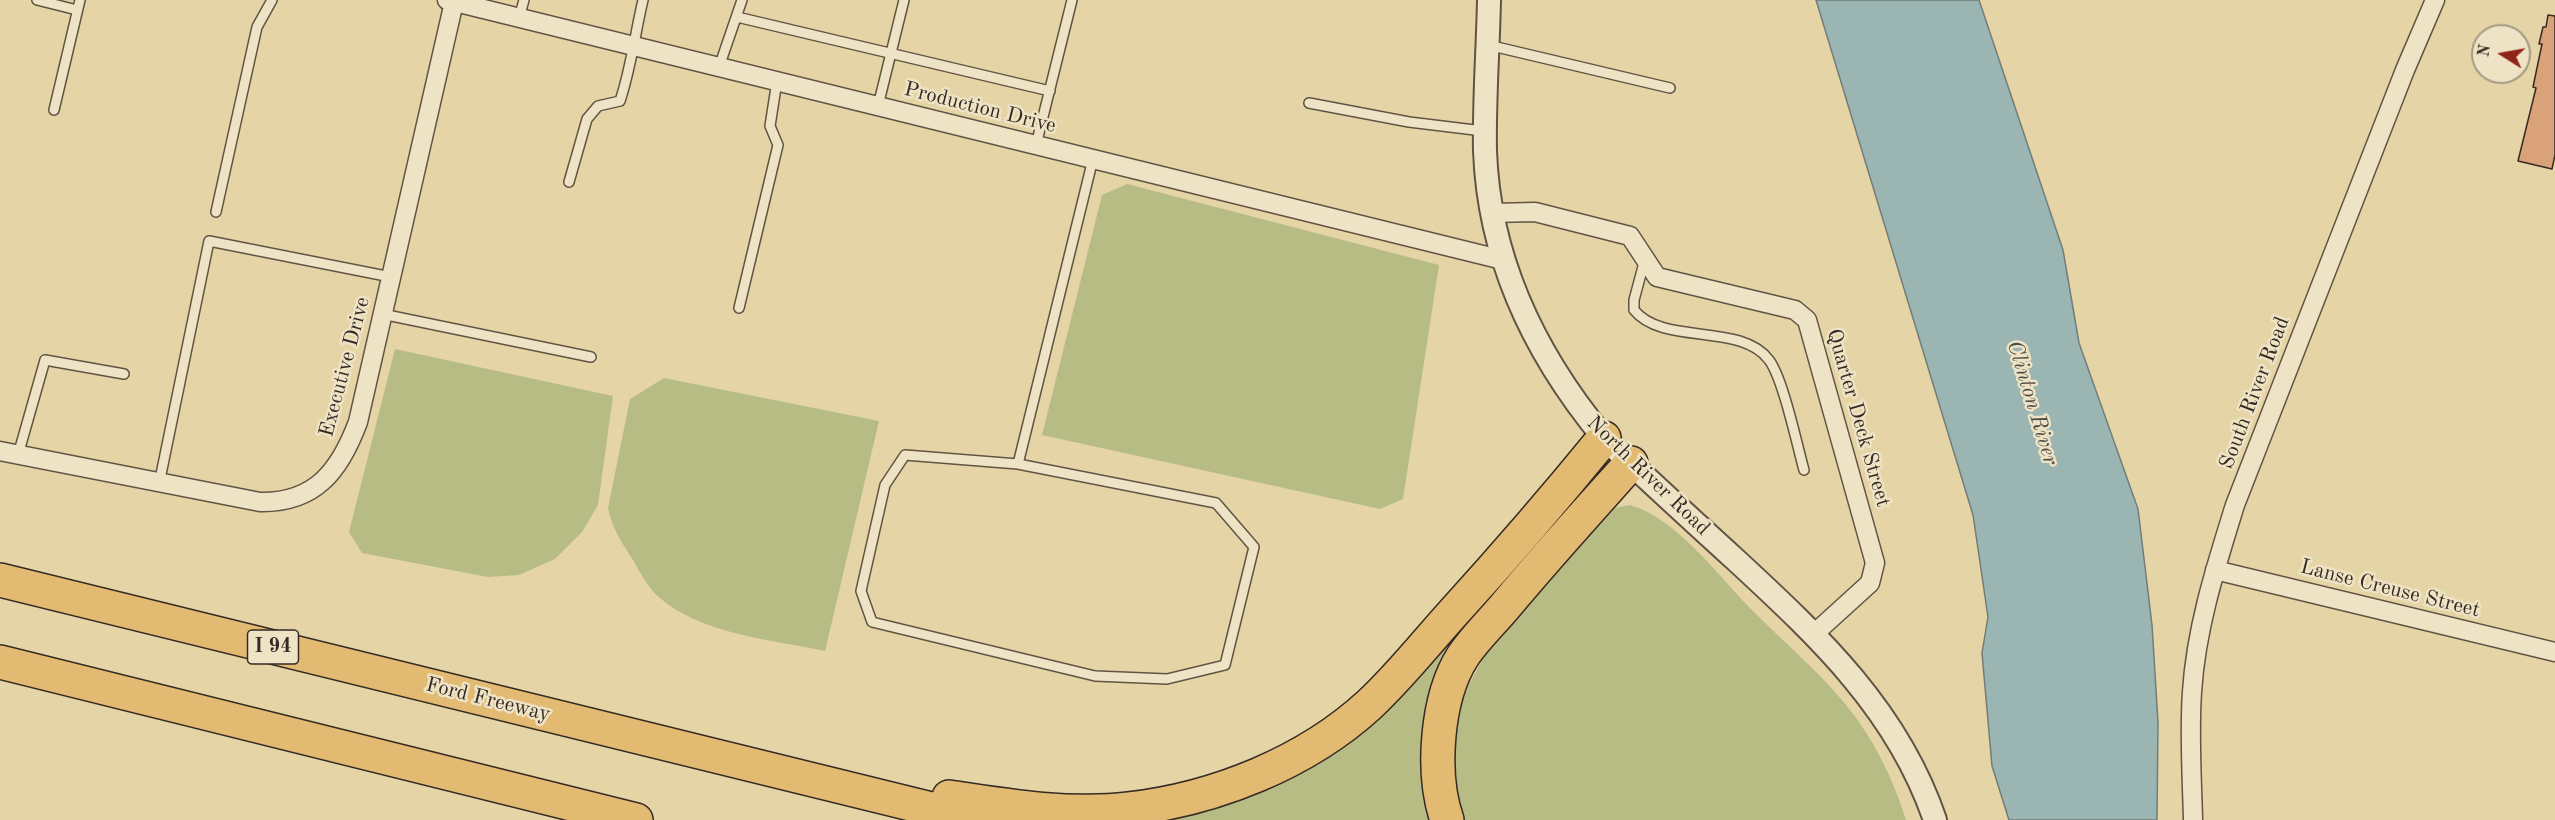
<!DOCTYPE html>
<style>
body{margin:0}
#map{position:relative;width:2555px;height:820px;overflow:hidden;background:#e5d4a5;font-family:"Old Standard TT",serif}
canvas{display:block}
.north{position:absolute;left:2471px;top:24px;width:60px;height:60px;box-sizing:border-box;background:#eee3c4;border:2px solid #a49984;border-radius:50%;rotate:281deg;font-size:16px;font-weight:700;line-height:24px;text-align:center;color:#362a24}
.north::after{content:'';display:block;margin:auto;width:21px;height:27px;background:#8f2418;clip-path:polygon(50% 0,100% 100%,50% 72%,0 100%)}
</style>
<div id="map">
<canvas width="2555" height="820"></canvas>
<div class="north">N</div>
</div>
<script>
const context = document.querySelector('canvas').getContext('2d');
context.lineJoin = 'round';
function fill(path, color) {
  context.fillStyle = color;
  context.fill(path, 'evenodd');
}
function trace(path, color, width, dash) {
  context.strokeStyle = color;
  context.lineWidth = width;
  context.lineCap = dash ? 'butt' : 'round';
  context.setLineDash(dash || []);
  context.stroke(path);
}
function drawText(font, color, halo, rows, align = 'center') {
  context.font = font + ' "Old Standard TT",serif';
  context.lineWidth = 5;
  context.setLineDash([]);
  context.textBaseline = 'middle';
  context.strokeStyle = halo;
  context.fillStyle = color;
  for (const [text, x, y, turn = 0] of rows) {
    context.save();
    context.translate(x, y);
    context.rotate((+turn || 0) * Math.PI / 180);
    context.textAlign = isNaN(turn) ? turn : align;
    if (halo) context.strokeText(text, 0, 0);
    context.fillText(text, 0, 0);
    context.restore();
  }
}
fill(new Path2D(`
 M1127,184L1439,265L1403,499L1380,509L1042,435L1102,195Z
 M395,349L613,396L598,505L582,532L555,559L519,575L488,577L362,553L349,532Z
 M664,378L879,421L825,651C773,640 701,634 660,598C647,588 640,571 631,557C621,541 611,526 608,508L630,399Z
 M1630,505C1676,518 1716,573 1749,607C1786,645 1829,679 1859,722C1880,752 1895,785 1906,820H1461L1452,794L1455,720L1465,692L1484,656L1601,522L1615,508Z
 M1469,612L1475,618L1433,820H1110L1229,797Z`), '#b7bc85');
const water = new Path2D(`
 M1816,0H1979L2063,250L2079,343L2138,509L2152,625L2158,722L2157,820H2009L1992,766L1982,653L1988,617L1973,515Z`);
fill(water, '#9ab5b2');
trace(water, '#727d79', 1.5);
const building = new Path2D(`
 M2548,15L2555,16V155L2552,169L2518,161L2536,88L2533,87L2542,44H2539L2543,27H2546Z`);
fill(building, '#daa278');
trace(building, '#362a24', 1.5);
const service = new Path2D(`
 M37,0L77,10
 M737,17L1050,91
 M519,18L524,0
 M1488,45L1670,88
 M719,67L742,0
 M1309,103L1409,122L1483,131
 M878,106L904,0
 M54,110L80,0
 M1036,145L1072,0
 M569,182L587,119L598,106L620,101C631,68 635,34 643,0
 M216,212L257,27L272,0
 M1645,259L1634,300V310C1663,346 1741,322 1769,360C1783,378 1797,445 1804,470
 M739,308L778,145L770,126L777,81
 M382,314L591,357
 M18,455L45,360L124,374
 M1018,464L1216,503L1254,547L1225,665L1167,679L1095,676L872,622L861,591L885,485L905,455L1018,464L1093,159
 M159,484L209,241L391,277`);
const minor = new Path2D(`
 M447,0L1503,260
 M1493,213L1535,212L1630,236L1657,277L1795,310L1807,320L1875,563L1870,583L1815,633
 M0,451L260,502C316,503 340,470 358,422L454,2
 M2215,570L2555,652
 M2193,820C2192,778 2189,734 2192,692C2196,628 2216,566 2235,505L2405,70L2435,0`);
const tertiary = new Path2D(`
 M1489,0C1488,50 1484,101 1485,151C1489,260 1536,356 1604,438C1648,480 1693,521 1738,562C1820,638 1898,711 1935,820`);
const motorway = new Path2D(`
 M0,580L976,820
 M0,662L636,820
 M949,797C1008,806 1069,816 1129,809C1215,799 1306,763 1370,704C1400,676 1425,644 1453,613C1505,556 1555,498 1604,438
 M1447,820C1431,774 1436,698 1463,656C1475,638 1493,621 1507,604C1547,556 1589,510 1631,463`);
trace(service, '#625444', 12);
trace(minor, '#625444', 21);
trace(tertiary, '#625444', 26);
trace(motorway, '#362a24', 36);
trace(service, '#eee3c4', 9);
trace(minor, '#eee3c4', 18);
trace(tertiary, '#eee3c4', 22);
trace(motorway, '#e2ba72', 33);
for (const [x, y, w] of [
 [273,647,51]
]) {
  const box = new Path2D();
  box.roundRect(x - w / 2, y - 17, w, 34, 4.5);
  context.fillStyle = '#eee3c4';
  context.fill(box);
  trace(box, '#362a24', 1.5);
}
drawText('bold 20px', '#362a24', null, [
 ["I 94",273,647]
]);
drawText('21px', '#362a24', '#eee3c4', [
 ["Production Drive",980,108,14],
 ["Executive Drive",345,367,-75],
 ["South River Road",2255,393,-69],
 ["Quarter Deck Street",1858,418,74],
 ["North River Road",1648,476,44],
 ["Lanse Creuse Street",2390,589,14],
 ["Ford Freeway",488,700,14]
]);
drawText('italic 22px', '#4f4d48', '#eee3c4', [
 ["Clinton River",2032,403,73]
]);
</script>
